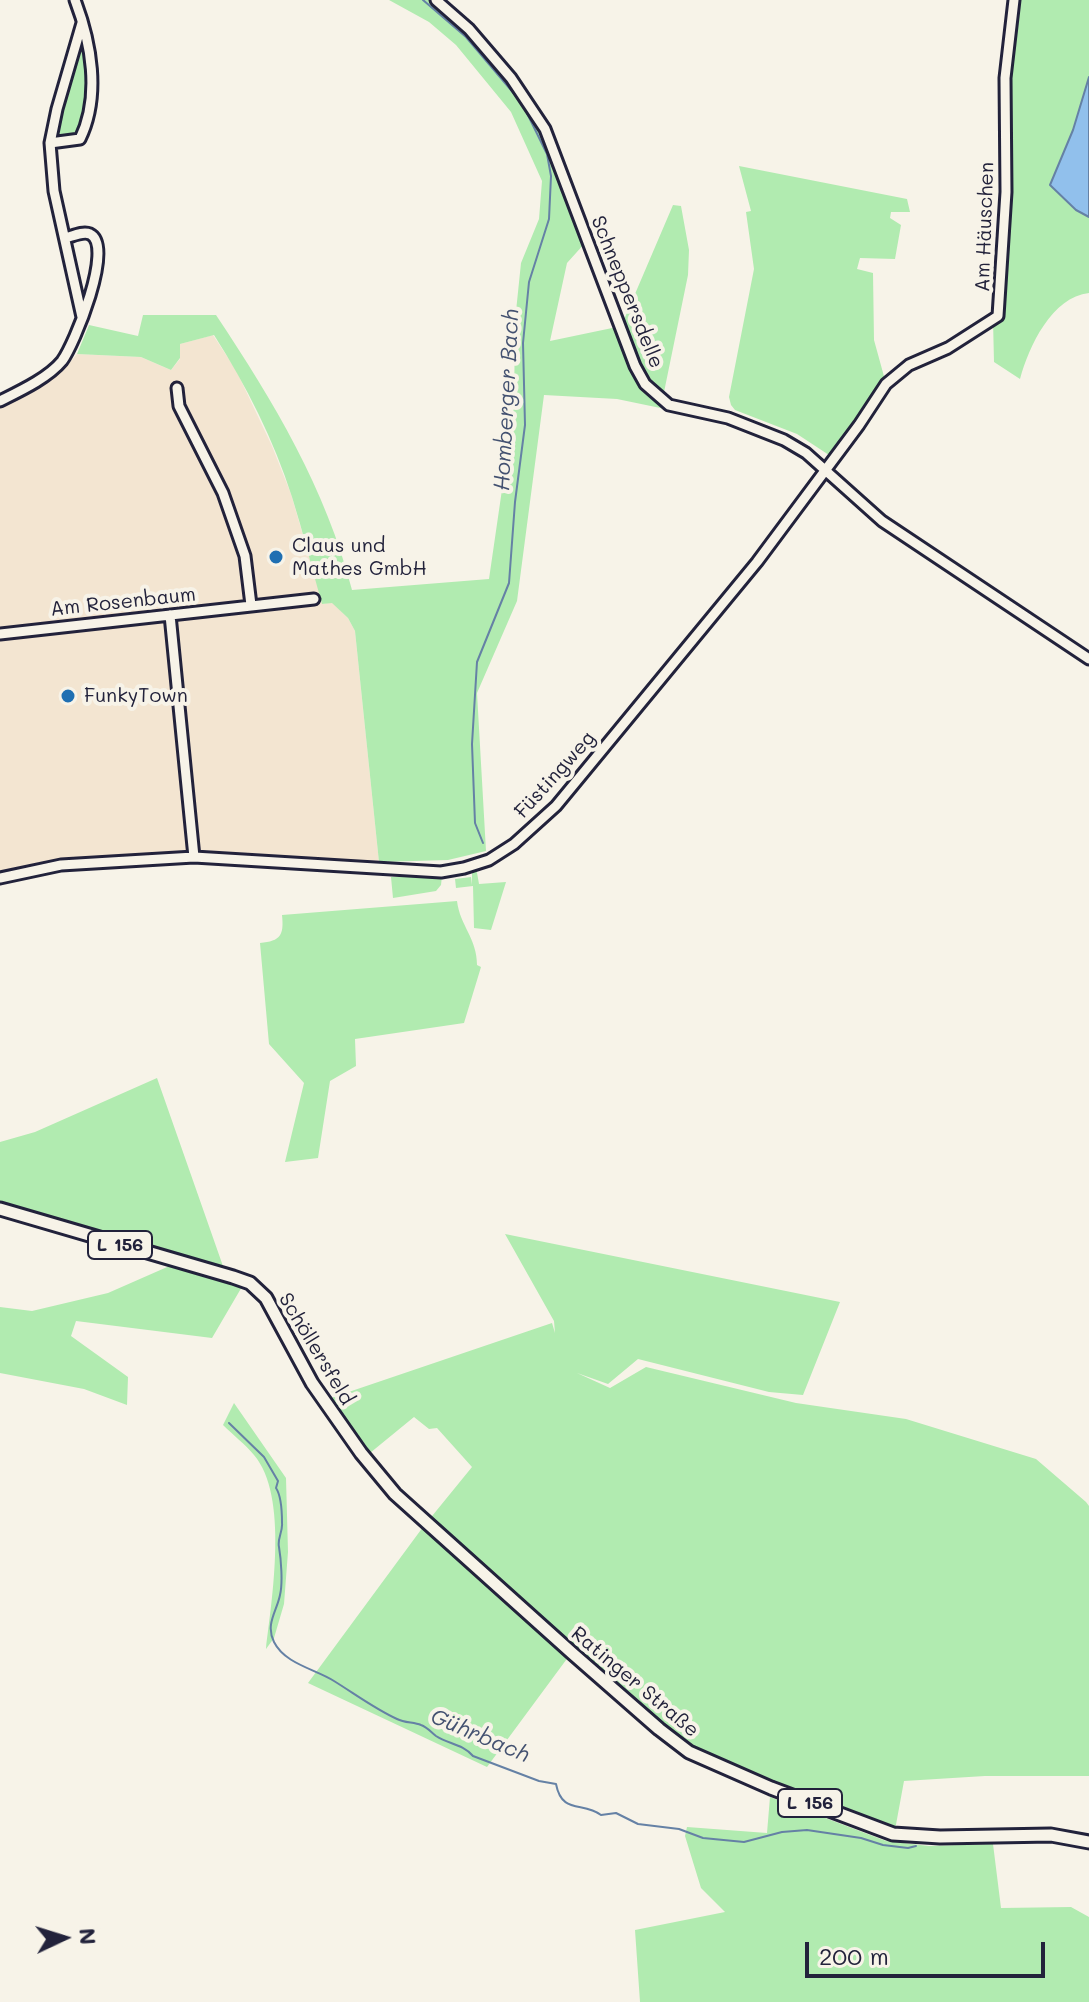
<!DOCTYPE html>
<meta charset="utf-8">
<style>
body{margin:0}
#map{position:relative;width:1089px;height:2002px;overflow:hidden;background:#f7f3e8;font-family:Mali,sans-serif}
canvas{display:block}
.north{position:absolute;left:24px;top:1898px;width:80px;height:80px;-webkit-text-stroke:6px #f7f3e8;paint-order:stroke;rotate:86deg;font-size:22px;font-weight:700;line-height:32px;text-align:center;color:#22223b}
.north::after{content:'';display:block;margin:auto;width:28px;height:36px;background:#22223b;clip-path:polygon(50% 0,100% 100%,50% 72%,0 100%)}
.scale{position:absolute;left:805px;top:1942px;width:240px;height:36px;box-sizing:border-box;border:4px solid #22223b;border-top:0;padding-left:10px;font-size:24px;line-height:28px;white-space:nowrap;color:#22223b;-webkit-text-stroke:6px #f7f3e8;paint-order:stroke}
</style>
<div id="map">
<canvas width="1089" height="2002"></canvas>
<div class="north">N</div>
<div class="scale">200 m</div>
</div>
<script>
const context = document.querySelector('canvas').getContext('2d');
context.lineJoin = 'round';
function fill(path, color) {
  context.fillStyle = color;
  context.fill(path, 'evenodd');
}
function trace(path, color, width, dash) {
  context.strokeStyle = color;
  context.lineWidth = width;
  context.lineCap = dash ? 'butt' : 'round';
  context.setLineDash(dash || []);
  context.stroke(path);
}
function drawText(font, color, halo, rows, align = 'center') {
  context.font = font + ' Mali,sans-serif';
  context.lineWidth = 8;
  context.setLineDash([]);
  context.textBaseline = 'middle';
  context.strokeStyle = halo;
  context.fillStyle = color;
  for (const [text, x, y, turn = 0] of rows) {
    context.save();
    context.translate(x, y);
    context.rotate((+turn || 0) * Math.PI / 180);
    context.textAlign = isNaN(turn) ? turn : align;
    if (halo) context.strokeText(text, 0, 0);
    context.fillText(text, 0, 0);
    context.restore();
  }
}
fill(new Path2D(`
 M213,335L236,370L272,446L291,494L323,604L332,602L348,618L355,631L379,862L216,851L39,862L0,876V405L65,368L77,354L141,357L171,370L180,359V344Z`), '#f3e5d1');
fill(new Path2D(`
 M389,0H431L449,12L486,50L543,129L585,243L567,263L550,341L617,327L645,389L670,410L617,399L544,395L517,601L477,693L486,851L448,860L379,862L355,631L348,618L332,603L322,604C312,569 303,532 292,497C274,440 246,385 214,335L180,344V358L171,370L141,357L77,354L89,325L138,336L143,315H216C274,402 326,489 352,590L489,579L514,407L515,321L521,263L539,219L542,181L511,112L456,45L429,22Z
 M1012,0H1089V293C1052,297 1029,346 1020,379L994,362L993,320L998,315Z
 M82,33L87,69L81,130L79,135L62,138L55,131Z
 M739,166L907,199L910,212H891L890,218L901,225L895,259L860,258L857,269L873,273L874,340L885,380L832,457L797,434L735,410L731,405L729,397L754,269L746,212L751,211Z
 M673,205L681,206L689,250L688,275L663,397L648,381L623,322Z
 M476,867L479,884L506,882L491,930L474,928L473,886L456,888L455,879L471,877L472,885V868Z
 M442,876L441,885L436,891L393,898L391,877Z
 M457,901C460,926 477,938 477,965L481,967L464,1023L355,1039L356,1066L330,1081L318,1158L285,1162L304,1083L269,1044L260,943C281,941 284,935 282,915Z
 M157,1078L224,1269L0,1202V1142L35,1132Z
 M505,1234L840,1302L803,1395L769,1392L638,1359L608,1384L577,1373L610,1388L646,1367L796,1403L906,1419L1036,1459L1086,1502L1089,1506V1776H985L904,1781L895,1830L718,1763L675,1738L428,1521L472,1467L437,1428L429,1429L414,1417L370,1453L328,1399L552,1323L555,1333L554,1321Z
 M174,1264L243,1285L212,1338L76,1321L71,1336L128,1377L127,1405L84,1389L0,1373V1307L32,1311L108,1293Z
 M234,1403L286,1478L288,1552L284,1604L274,1638L266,1649C272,1598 289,1496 254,1455C245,1444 233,1435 223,1425Z
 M423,1527L569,1656L487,1767L308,1683Z
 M770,1797L886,1841L929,1846L993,1844L1001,1908L1071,1907L1089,1917V2002H640L635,1930L725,1912L701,1888L685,1836L687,1827L767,1833Z`), '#b1ebb0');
const water = new Path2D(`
 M1089,77V217L1076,210L1050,185L1073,130Z`);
fill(water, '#91c0ec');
trace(water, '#6581a5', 2);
trace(new Path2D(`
 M423,0L466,37L522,103L547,154L551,176L549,219L529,282L523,343L525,425L515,502L509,583L477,662L472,744L475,823L483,843
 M229,1423L264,1457L278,1481L276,1488C282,1497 282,1513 282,1523C283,1531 277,1539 279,1547C281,1559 283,1583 280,1595C277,1611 265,1624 274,1642C285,1664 315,1669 334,1681C355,1694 375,1709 397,1719C405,1723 414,1722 421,1725C427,1727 431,1732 436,1736C448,1744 463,1744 473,1756L539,1781L556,1784C562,1815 583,1801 601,1815L616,1813L638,1824L679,1829L703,1838L744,1842L782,1832L807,1830L861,1838L883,1845L908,1848L916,1846`), '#6581a5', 2);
const minor = new Path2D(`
 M436,0L469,29L511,78L545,129L635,366L645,384L669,405L728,418L784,440L806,453L882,521L1089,659
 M50,143L80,139C101,96 91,42 75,0
 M82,317L54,191L50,143L57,109L82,23
 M177,388L179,406L223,493L245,556L251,605
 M0,401C20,391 48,378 62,361C74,345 115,246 90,234C83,231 73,236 66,238
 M170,615L194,857
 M0,634L314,599
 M0,878L61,865L194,857L441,872L464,868L489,860L514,844L556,806L757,562L859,425L886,384L909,365L948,348L998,316L1006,192L1005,78L1014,0`);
const major = new Path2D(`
 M0,1209L233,1277L250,1283L266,1298L312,1383L361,1453L395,1494L572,1653L659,1729L689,1752L771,1788L893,1834L940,1837L1051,1835L1089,1842`);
trace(minor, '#22223b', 15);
trace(major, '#22223b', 17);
trace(minor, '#f7f3e8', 9);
trace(major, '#f7f3e8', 11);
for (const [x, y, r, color] of [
 [276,557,8,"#1f6fb2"],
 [68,696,8,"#1f6fb2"]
]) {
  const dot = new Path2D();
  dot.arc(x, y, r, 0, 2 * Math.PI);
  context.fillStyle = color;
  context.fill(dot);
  trace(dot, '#f7f3e8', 3);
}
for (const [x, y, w] of [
 [120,1245,64],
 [810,1803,64]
]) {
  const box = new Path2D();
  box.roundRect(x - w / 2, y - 14, w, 28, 6);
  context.fillStyle = '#f7f3e8';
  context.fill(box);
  trace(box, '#22223b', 2);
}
drawText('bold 18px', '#22223b', null, [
 ["L 156",120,1245],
 ["L 156",810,1803]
]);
drawText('20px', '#22223b', '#f7f3e8', [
 ["Am Häuschen",985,227,-88],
 ["Schneppersdelle",627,292,68],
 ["Am Rosenbaum",123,602,-6],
 ["Füstingweg",555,775,-48],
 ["Schöllersfeld",316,1349,59],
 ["Ratinger Straße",635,1682,40]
]);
drawText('20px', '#22223b', '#f7f3e8', [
 ["Claus und",292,546],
 ["Mathes GmbH",292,569],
 ["FunkyTown",84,696]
], 'left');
drawText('italic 22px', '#435170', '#f7f3e8', [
 ["Homberger Bach",507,400,-87],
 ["Gührbach",480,1736,23]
]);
</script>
